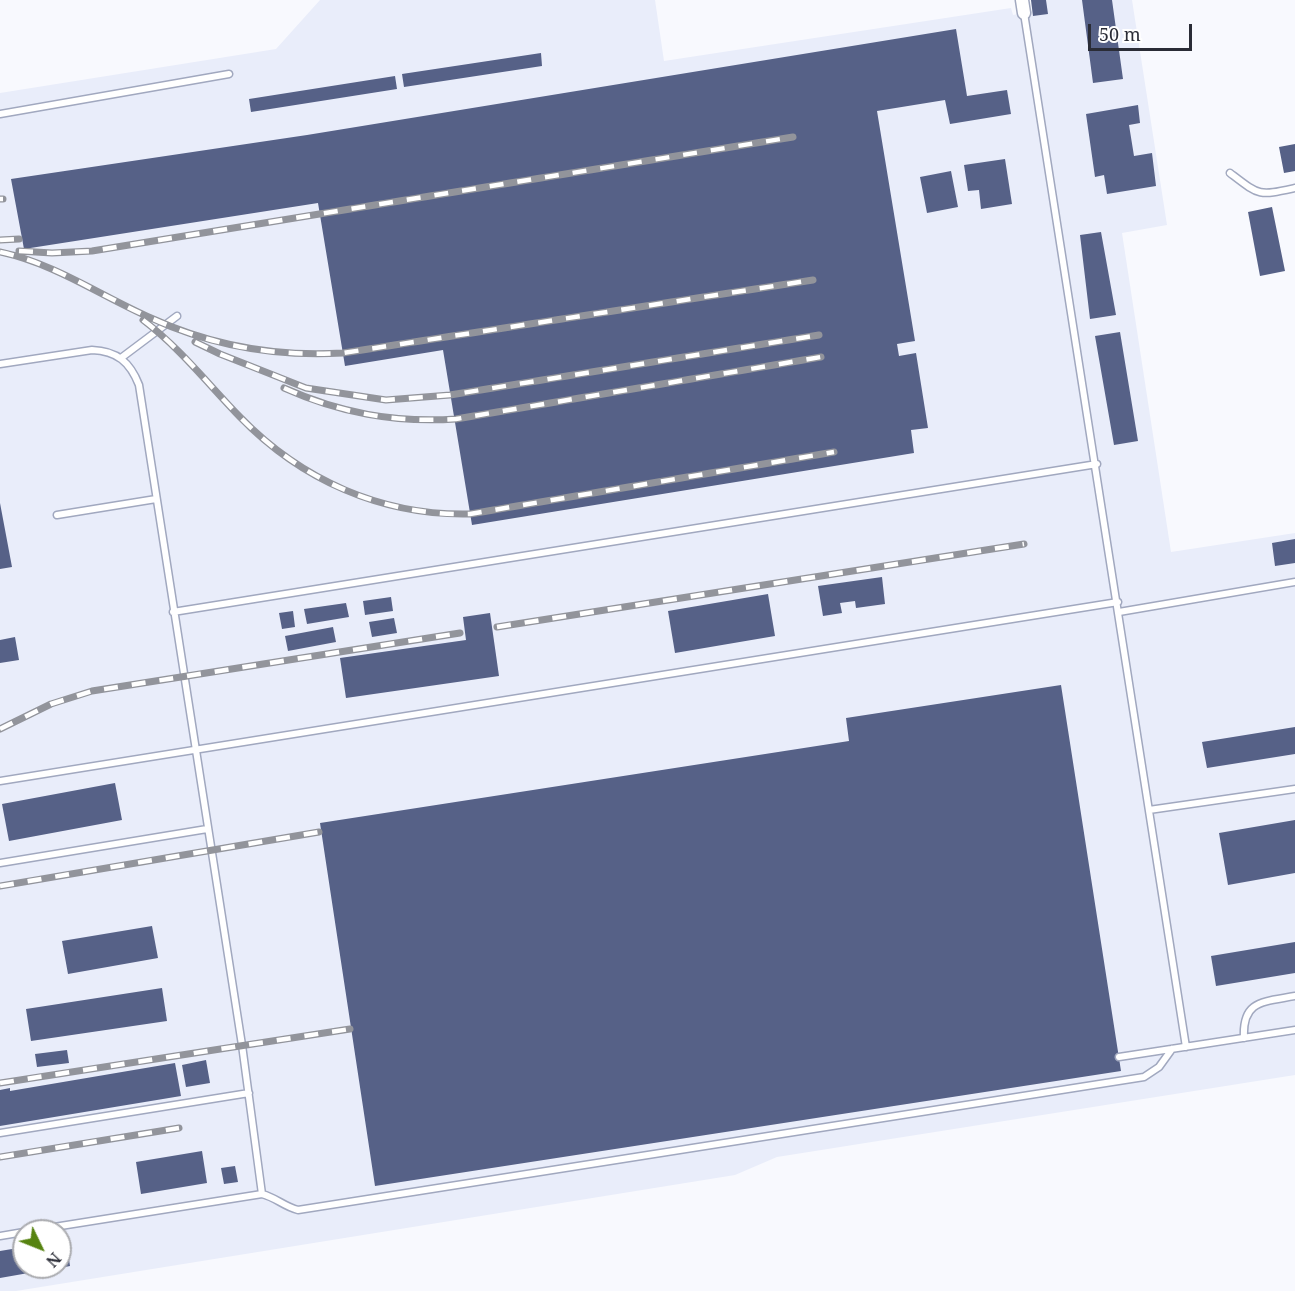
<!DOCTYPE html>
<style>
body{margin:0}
#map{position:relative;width:1295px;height:1291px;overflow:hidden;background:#f8f9fe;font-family:"Noto Serif",serif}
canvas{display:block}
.north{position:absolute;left:12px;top:1219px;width:60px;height:60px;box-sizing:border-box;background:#fff;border:2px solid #aaabaf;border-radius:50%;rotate:133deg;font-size:16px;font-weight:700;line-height:24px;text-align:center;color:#2a2c36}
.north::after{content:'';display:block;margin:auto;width:21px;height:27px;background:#568310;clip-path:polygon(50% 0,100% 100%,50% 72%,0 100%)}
.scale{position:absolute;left:1088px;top:24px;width:104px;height:27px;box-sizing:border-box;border:3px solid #2a2c36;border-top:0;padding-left:8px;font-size:18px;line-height:21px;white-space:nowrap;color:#2a2c36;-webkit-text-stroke:4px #fff;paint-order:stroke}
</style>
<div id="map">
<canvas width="1295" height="1291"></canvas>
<div class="north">N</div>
<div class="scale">50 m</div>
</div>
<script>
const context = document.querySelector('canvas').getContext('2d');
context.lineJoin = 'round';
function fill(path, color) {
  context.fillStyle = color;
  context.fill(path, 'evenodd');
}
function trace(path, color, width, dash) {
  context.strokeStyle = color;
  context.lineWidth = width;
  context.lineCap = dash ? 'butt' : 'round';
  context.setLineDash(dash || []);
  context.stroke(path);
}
fill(new Path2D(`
 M320,0H655L664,61L1011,8L1013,15L1024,13L1032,11L1031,0H1132L1167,225L1122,233L1171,552L1295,533V1075L777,1157L735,1175L16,1291H0V93L276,49ZM24,1231H60V1267H24Z`), '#e9edfa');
fill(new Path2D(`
 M1031,0H1046L1048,14L1033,16Z
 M1082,0H1112L1123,79L1093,83Z
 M956,29L967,96L1007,90L1011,114L950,124L945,100L877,111L915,341L897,344L899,356L916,353L928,428L911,430L914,453L472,525L443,350L345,366L318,203L24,249L11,179L307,135Z
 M541,53L542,66L404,87L402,74Z
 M395,76L397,89L251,112L249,99Z
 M1138,105L1140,123L1129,125L1134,156L1152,153L1156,186L1107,194L1104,175L1095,177L1086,114Z
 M1295,144V171L1284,173L1279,147Z
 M1005,159L1012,204L981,209L979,190L968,191L964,165Z
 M951,171L958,207L927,213L920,177Z
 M1272,207L1285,271L1260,276L1248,212Z
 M1101,232L1116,315L1090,319L1080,235Z
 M1120,332L1138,441L1114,445L1095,336Z
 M0,503L12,567L0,569Z
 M1295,539V563L1275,566L1272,543Z
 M882,577L885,604L856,608L855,601L840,603L842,613L823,616L818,586Z
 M768,594L775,636L675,653L668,611Z
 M391,597L393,611L365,615L363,601Z
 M346,603L349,617L307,624L304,609Z
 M293,611L295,627L282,629L279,613Z
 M490,613L499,676L346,698L340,658L466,640L463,617Z
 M394,618L397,633L372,637L369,622Z
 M333,627L336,642L288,651L285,636Z
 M15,637L19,660L0,663V640Z
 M1061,685L1121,1071L375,1186L320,823L849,741L846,718Z
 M1295,727V754L1207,768L1202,742Z
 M115,783L122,820L9,841L2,804Z
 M1295,820V873L1228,885L1219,833Z
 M152,926L158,958L68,974L62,941Z
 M1295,942V973L1216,986L1211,956Z
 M162,988L167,1021L31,1041L26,1009Z
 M67,1050L69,1063L37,1067L35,1054Z
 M206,1060L210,1083L186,1087L182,1065Z
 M175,1063L181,1096L0,1126V1090L10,1088V1091Z
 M202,1151L207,1183L141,1194L136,1162Z
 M235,1166L238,1182L224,1184L221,1168Z
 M66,1240L70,1266L60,1268V1241Z
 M24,1247V1267L57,1268L0,1278V1251Z`), '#566187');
const lane = new Path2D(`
 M1024,13L1186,1047
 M0,114L229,74
 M1230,173C1260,196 1258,196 1295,188
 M121,358L177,316
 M0,364L92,350C117,351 130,362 139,385L242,1045L262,1194
 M57,515L156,499
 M173,612L1097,464
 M1119,612L1295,582
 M0,781L1118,602
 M1149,810L1295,789
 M0,863L207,829
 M1244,1038C1242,1000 1263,1002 1295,996
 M1119,1057L1295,1030
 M0,1133L249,1093
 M29,1231L262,1194C277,1198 283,1206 298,1210L1144,1077L1159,1067L1172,1049
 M0,1236L24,1232`);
const street = new Path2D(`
 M1022,0L1024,13`);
trace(lane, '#a1a8bf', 9);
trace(street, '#a1a8bf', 15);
trace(lane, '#fff', 6);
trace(street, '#fff', 12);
const rail = new Path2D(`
 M0,199H3
 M0,240L19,239
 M19,251L52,253L92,251L793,137
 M0,252C56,264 99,295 151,318C212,346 276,357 343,353L813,280
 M143,320C180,348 208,384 240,417C301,480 382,516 470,514L834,452
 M195,342L220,354L306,388L386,400L450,395L819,335
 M284,388C340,413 394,423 456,419L821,357
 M497,627L1024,544
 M0,729L51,704L92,691L460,633
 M0,886L319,832
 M0,1083L350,1029
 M0,1157L179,1128`);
trace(rail, '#92949b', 7);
trace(rail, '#fff', 4.5, [14]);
</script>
